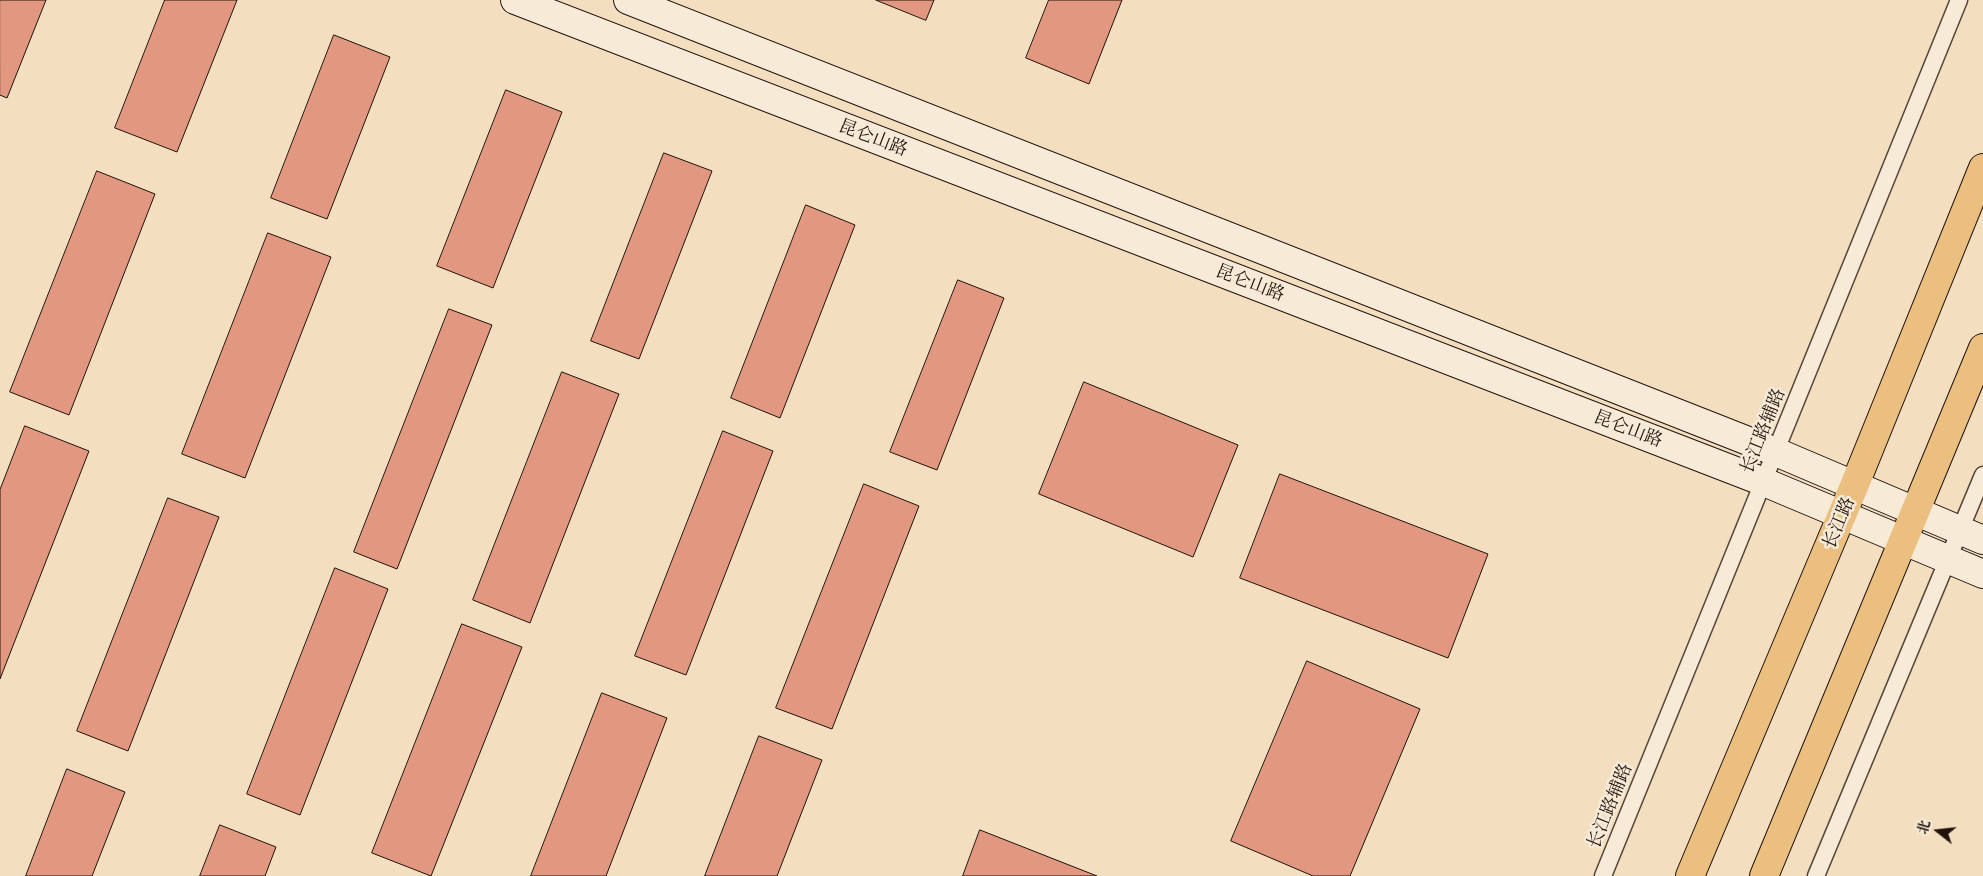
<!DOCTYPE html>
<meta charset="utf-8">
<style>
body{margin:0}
#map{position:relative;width:1983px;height:876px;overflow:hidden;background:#f3dec0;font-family:"Libre Caslon Text","Noto Serif SC",serif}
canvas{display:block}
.north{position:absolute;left:1913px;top:806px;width:50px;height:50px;-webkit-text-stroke:4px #f7ead6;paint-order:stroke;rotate:286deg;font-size:14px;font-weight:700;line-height:20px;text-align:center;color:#21130c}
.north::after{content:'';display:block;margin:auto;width:18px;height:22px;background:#21130c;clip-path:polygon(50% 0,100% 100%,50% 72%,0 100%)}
</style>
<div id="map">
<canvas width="1983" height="876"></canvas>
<div class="north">北</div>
</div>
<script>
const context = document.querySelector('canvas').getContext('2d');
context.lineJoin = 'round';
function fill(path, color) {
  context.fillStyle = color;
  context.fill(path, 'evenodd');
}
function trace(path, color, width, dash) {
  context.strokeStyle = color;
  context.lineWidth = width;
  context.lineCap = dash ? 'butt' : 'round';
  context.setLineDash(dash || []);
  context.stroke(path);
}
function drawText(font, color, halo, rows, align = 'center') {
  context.font = font + ' "Libre Caslon Text","Noto Serif SC",serif';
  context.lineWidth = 5;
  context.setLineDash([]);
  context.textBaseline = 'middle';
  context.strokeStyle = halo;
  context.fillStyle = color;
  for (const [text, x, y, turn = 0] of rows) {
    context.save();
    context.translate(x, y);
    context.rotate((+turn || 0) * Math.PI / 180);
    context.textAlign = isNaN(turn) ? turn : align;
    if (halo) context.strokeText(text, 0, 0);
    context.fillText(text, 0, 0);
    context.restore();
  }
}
const building = new Path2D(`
 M0,0H46L7,98L0,95Z
 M165,0H237L177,152L115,128Z
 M876,0H934L926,20Z
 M1049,0H1122L1089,84L1026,58Z
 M334,35L390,57L327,219L271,198Z
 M506,90L562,112L493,288L437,266Z
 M664,153L712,171L639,359L591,341Z
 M97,171L155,194L69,415L10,392Z
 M806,205L855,225L780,418L731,398Z
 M268,233L331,257L245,478L182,454Z
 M958,280L1004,298L937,470L890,452Z
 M449,309L492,325L397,569L354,552Z
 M562,372L619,394L530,623L473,600Z
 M1084,382L1238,445L1193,557L1039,494Z
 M25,426L89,451L0,679V490Z
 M723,431L773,451L686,675L635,656Z
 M1280,474L1488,554L1448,658L1240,578Z
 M864,484L919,506L832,729L776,708Z
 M168,498L219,517L128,751L77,731Z
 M335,568L388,589L300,815L247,794Z
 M462,624L522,647L431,876L372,853Z
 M1307,661L1420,709L1350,876H1313L1231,841Z
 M602,693L667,718L606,876H531Z
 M759,736L822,760L777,876H705Z
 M67,769L125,792L92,876H26Z
 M220,825L276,847L265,876H200Z
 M980,830L1097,876H963Z`);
fill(building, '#e29780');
trace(building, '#21130c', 1);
const lane = new Path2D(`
 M1603,876L1959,0
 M1816,876L1983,475`);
const secondary = new Path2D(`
 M515,0L1764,482L1983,574
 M628,0L1776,452L1983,540`);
const primary = new Path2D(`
 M1690,876L1855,484L1983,168
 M1764,876L1983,348`);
trace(lane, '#564639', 19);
trace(secondary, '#21130c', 30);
trace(primary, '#21130c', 30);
trace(lane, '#f7ead6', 16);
trace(secondary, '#f7ead6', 28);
trace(primary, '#eabf80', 28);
drawText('18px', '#21130c', '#f7ead6', [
 ["昆仑山路",873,138,21],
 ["昆仑山路",1250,283,21],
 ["昆仑山路",1628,429,21],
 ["长江路辅路",1763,431,-68],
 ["长江路",1839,523,-67],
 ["长江路辅路",1610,806,-68]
]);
</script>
